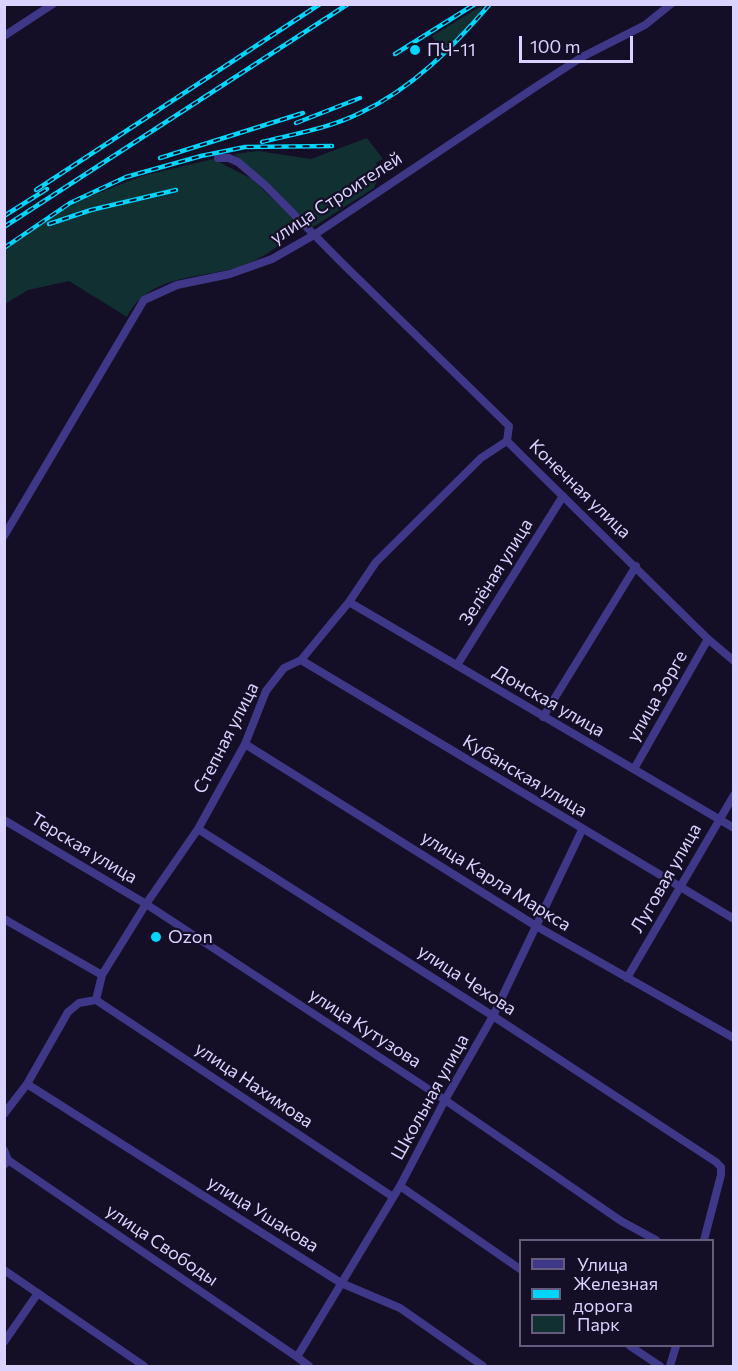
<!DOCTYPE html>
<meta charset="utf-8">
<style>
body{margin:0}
#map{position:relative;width:738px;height:1371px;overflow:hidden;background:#140e26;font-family:Commissioner,sans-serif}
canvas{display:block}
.frame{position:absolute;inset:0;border:6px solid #dbd3ff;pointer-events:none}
.legend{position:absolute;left:519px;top:1239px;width:195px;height:108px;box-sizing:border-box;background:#140e26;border:2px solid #645d7d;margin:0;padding:8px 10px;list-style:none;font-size:18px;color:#dbd3ff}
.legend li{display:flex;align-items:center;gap:12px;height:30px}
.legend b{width:30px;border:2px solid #645d7d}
.scale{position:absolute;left:519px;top:36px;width:114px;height:27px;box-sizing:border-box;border:3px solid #dbd3ff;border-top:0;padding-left:8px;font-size:18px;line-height:21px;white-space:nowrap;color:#dbd3ff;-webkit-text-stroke:4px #140e26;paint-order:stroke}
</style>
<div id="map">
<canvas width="738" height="1371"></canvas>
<div class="frame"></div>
<ul class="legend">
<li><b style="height:8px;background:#3f3788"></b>Улица</li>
<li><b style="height:8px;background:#00d5fe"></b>Железная дорога</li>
<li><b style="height:16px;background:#113031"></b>Парк</li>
</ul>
<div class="scale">100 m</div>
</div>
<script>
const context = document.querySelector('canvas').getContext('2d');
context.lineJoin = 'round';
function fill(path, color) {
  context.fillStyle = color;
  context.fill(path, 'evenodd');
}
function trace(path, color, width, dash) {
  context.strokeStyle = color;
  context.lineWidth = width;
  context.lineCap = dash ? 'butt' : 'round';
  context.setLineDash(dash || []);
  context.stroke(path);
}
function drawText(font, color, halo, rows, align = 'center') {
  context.font = font + ' Commissioner,sans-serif';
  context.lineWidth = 4.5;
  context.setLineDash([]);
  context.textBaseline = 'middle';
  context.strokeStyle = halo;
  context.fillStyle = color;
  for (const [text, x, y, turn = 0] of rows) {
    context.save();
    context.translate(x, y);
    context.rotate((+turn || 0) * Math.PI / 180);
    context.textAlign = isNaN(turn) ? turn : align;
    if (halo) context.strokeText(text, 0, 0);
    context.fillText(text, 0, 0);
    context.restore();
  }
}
fill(new Path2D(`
 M483,5L480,12L443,52L432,36Z
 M367,138L383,159L376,163L381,171L374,188L313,227L234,154L258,151L311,159Z
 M213,159L252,179L296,221L294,232C279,247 260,260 239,267C199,279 149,274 127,317L69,281L28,290L5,304V246L73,203L142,176Z`), '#113031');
trace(new Path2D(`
 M4,36L53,4
 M218,158H229L238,162L266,186L343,264L509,426L507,441L524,458L708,639L734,661
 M4,536L144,300L177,285L230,274L272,259L314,235L537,86L582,57L645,25L671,4
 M349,602L734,828
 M301,660L734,919
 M457,665L563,496
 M543,717L636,566
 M245,744L536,926L734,1038
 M634,769L708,639
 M4,820L146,904L445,1100L621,1221L656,1240
 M198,829L493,1016L716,1162L721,1167V1175L704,1240
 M4,919L102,975
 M627,978L734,795
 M96,1000L393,1197
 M27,1084L341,1283L400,1308L483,1366
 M4,1114L27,1084L68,1012L79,1003L96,1000L102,975L146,904L198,829L245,744L266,691L284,668L301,660L349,602L376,562L481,458L507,441
 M4,1150L8,1160L5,1164
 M8,1160L297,1357
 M400,1186L520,1269
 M4,1270L144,1366
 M4,1342L38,1293
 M630,1346L660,1366
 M309,1366L297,1357L400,1186L445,1100L493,1016L582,830
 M670,1366L676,1346`), '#3f3788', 8);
const rail = new Path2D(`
 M395,54L475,4
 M296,123L360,98
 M262,142C294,134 330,128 360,113C413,88 452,48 490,4
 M160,158L303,113
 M36,190L320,4
 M4,216L47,189
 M49,224L91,210L176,190
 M4,227L348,4
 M4,248L70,203L126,177L201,156L245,147L332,146`);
trace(rail, '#00d5fe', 4.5);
trace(rail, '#140e26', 2, [7]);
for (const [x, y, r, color] of [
 [415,50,6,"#00d5fe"],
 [156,937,6,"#00d5fe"]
]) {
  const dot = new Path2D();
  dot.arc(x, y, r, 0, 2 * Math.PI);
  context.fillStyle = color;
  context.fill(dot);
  trace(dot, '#140e26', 2);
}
drawText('18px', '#dbd3ff', '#140e26', [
 ["ПЧ-11",427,50],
 ["Ozon",168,937]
], 'left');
drawText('18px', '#dbd3ff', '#140e26', [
 ["улица Строителей",336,198,-33],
 ["Конечная улица",580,489,44],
 ["Зелёная улица",496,572,-58],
 ["улица Зорге",657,696,-60],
 ["Донская улица",549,701,30],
 ["Степная улица",226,738,-63],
 ["Кубанская улица",525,776,31],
 ["Терская улица",84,848,31],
 ["Луговая улица",666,878,-60],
 ["улица Карла Маркса",496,881,32],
 ["улица Чехова",467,980,33],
 ["улица Кутузова",365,1028,33],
 ["улица Нахимова",254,1085,34],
 ["Школьная улица",430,1097,-61],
 ["улица Ушакова",263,1214,32],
 ["улица Свободы",162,1245,34]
]);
</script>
